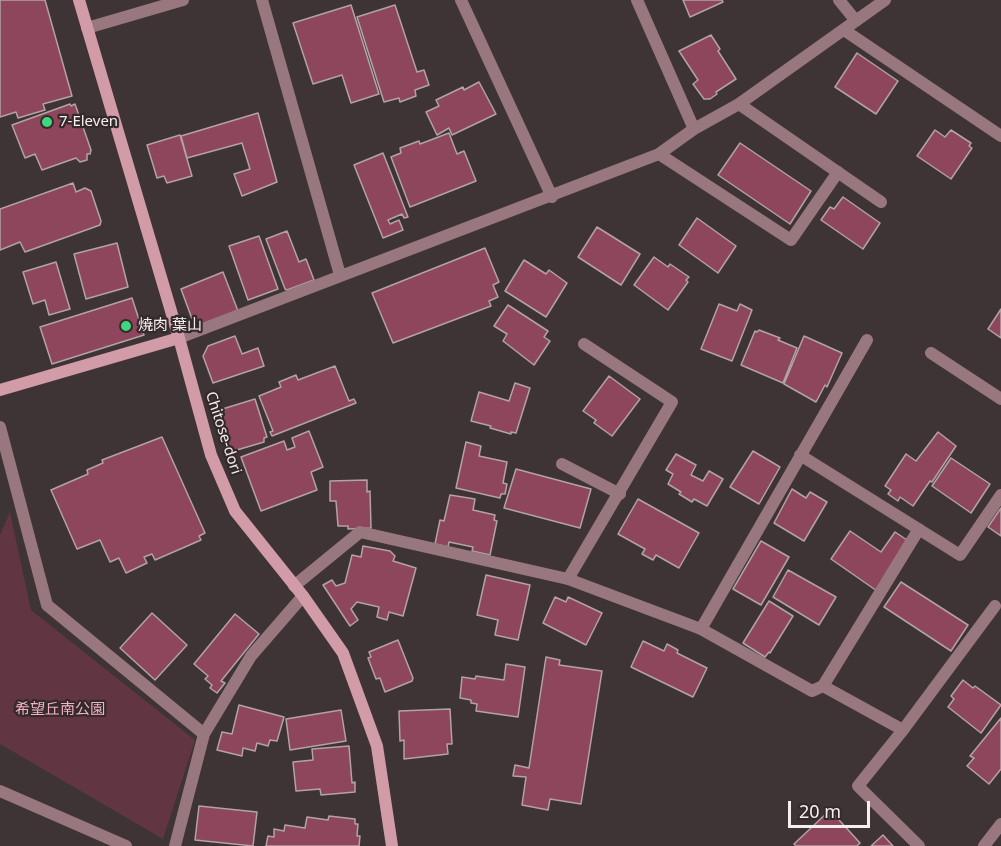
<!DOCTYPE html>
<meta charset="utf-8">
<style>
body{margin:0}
#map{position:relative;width:1001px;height:846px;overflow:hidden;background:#3e3335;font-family:"Noto Sans",sans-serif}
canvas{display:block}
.scale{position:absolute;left:788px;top:801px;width:82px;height:27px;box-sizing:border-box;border:3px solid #f6eff0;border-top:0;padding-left:8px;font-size:18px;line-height:21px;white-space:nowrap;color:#f6eff0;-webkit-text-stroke:4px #34292b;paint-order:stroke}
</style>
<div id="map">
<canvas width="1001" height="846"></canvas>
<div class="scale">20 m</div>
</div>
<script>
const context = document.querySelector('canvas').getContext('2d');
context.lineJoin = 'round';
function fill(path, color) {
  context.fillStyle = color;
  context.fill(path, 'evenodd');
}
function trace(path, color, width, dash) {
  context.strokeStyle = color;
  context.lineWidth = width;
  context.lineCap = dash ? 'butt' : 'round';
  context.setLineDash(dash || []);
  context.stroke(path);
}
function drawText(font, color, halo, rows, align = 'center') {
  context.font = font + ' "Noto Sans","Noto Sans JP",sans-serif';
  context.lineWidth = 4.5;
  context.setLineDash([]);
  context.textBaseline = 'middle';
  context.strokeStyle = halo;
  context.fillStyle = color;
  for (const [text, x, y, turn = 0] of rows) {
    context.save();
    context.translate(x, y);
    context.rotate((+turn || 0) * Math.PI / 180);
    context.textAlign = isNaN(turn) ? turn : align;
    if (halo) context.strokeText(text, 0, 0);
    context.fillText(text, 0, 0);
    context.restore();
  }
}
fill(new Path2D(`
 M10,512L31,610L195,740L163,839L0,744V535Z`), '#613642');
const building = new Path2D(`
 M0,0H45L72,96L43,104L45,110L18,118L16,112L0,117Z
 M683,0H722L723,2L690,17Z
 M351,5L379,94L351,103L342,75L313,84L293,23Z
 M395,5L417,72L424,70L429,85L415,90L416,96L400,102L399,98L384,102L357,17Z
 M711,35L720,49L718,51L736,79L716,92L717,94L710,99H704L693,84L698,80L679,51Z
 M857,53L898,81L876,114L835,87Z
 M479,82L496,114L452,135L449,128L437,135L426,112L439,106L436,100L463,87L464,90Z
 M70,104L71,106L75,104L91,150L90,154H87V160L80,162L76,158L42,170L35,154L25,158L12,125Z
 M258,113L277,182L242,196L234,174L250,169L242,143L187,158L181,136Z
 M935,130L945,137L951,130L971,143L969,146L972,148L951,179L917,156Z
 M449,133L457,154L464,151L476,181L410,207L391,157L401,153L400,148L419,141L420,144Z
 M180,135L192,176L167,183L164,176L157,178L147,145Z
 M740,143L811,191L790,224L718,175Z
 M383,153L408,217L404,218L402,214L388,220L390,224L399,220L403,230L383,238L354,165Z
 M73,183L76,192L85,188L91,191L101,221L100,225L25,252L20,242L0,250V209Z
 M843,197L880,223L863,249L821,220L830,207L834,209Z
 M697,218L736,246L718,273L679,245Z
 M597,227L640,254L621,285L578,257Z
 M287,231L299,262L306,259L314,280L287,290L285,289L266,239Z
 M259,236L278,289L248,300L229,246Z
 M117,243L128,287L86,299L74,254Z
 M485,248L499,282L493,285L498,297L489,301L491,306L393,343L372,293Z
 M654,257L668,267L670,264L689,277L686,280L688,282L668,310L634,285Z
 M524,260L546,274L549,270L567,283L546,317L505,291Z
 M56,262L70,309L49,315L45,300L33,304L23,272Z
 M223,272L238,311L195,327L181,289Z
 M132,298L144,335L52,364L40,327Z
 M719,304L737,311L740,304L752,310L732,361L701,349Z
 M508,305L548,331L544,337L550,341L534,365L503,341L507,334L494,326Z
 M1001,309V338L988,329Z
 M759,330L780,338L778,340L797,348L783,383L741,365L755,331L757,332Z
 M235,336L242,354L258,348L264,366L213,383L203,356L208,346Z
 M804,336L842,353L827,387L825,385L816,402L784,384Z
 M335,366L349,401L354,399L356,403L272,436L270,432L273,431L259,396L281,387L279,382L296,375L298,380Z
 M609,376L640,399L612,436L594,423L596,420L583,411Z
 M515,383L530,388L516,433L511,432V434L490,428L491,426L471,421L479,392L509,401Z
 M255,399L267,437L264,438V442L230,452L228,450L216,411Z
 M309,431L323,467L311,472L317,490L261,511L241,457L284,441L287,450L295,447L292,438Z
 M938,432L956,446L932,482L930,481L913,506L900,497L898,501L888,494L891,490L885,486L906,454L916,461Z
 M162,437L205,533L199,536L201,540L155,560L152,554L144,557L147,563L126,573L119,558L110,562L100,540L77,549L51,490L88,474L87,470L103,463L102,460Z
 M466,442L481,446L479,456L507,462L503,483L507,484L505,494H501L500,498L456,488Z
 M753,451L780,467L759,504L730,487Z
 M676,454L696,465L691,475L703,481L709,471L723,479L707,506L694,499L692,502L679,494L681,492L668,484L673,474L666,470Z
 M951,458L990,484L971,513L932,486Z
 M516,469L591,489L580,528L504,508Z
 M367,480V492L370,491L371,528L348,529V526H338L336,501H330V481Z
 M792,489L806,498L810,492L827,502L804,541L774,523Z
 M450,495L475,499L473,510L495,515L494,520L497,521L490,555L472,551L473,547L449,542L448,547L435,544L440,520L444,521Z
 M638,499L699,533L679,568L656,555L653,560L642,554L645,549L618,534Z
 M1001,508V536L988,527Z
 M850,531L881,552L895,532L910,542L877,591L831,559Z
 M761,541L789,557L761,605L733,589Z
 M363,546L390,551L395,556L393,561L416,568L403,616L389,612L387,620L377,617L379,607L357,602L351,609L358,620L350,626L323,585L332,580L336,586L345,583L352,555L361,557Z
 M788,570L836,597L819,625L773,597Z
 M486,575L530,585L518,640L495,635L498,620L477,615Z
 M901,582L968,625L951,651L884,607Z
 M555,597L566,602L568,597L602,613L586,645L543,623Z
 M769,601L793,616L770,653L769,652L765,657L743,643Z
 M152,613L187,645L155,680L120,648Z
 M235,614L259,634L221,681L225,683L217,693L210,688L212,685L205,679L208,676L194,664Z
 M398,640L413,678L412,681L385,692L380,678L376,679L368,658L371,657L369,652Z
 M643,641L664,651L667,644L678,650L677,653L707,668L693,697L631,667Z
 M546,657L560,660L559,665L602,671L581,804L550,799L548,810L522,805L526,777L513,776L515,765L529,768Z
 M506,664L525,667L518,717L476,711L477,704L471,703V700L460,698L462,677L475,679L476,676L504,680Z
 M963,680L973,688L975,686L1001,705L981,733L948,707L954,699L951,696Z
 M239,705L284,717L277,741L270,740L268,746L257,743L255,751L243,748L242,756L217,750L222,732L232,734Z
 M450,709L452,744H447L448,754L404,759V740L400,741L399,711Z
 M341,710L346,741L290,750L286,719Z
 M1001,718V769L989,784L967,766L974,758L970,756Z
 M349,746L352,783L355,782V792L321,795L320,789L296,791L293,762L313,760L312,749Z
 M199,806L257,812L253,846L195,840Z
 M830,810L860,843L857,846H796L794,844Z
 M329,816L355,819V824H358L357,836H360L359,846H266L268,836L274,837V829L284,831L285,825L305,828L307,817L328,820Z
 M883,835L893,846H871Z`);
fill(building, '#8d465b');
trace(building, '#b2a3a6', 1.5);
trace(new Path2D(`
 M659,154L791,240L838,172
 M867,340L701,629L812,691L823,686L919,529
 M931,353L1001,399
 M800,455L960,555L1001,495
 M562,464L620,494
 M823,686L903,730
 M919,846L858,786L903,730L995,606
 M984,846L1001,824`), '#99777f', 12);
trace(new Path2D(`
 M262,0L340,275
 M461,0L552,197
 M637,0L694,129
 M839,0L856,21
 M87,28L183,0
 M844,30L1001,136
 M739,104L881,202
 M179,338L659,154L694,129L739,104L885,0
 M0,427L47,605L204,734
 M568,579L672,402L584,344
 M294,586L360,532L568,579L701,629
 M0,791L126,846
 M175,846L204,734L251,656L303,596`), '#99777f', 12);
trace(new Path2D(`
 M79,0L179,338L211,455L235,511L303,596L343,653L377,746L392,846
 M0,390L179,338`), '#d19ba8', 12);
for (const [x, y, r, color] of [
 [47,122,6,"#3fd77d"],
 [126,326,6,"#3fd77d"]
]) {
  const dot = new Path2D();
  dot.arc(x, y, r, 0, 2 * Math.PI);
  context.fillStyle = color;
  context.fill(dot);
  trace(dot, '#34292b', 2);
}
drawText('15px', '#f6eff0', '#34292b', [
 ["7-Eleven",59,122],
 ["焼肉 葉山",138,326]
], 'left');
drawText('15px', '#f6eff0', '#34292b', [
 ["Chitose-dori",223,433,72]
]);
drawText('15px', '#f3b3c3', '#34292b', [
 ["希望丘南公園",60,710]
]);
</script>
